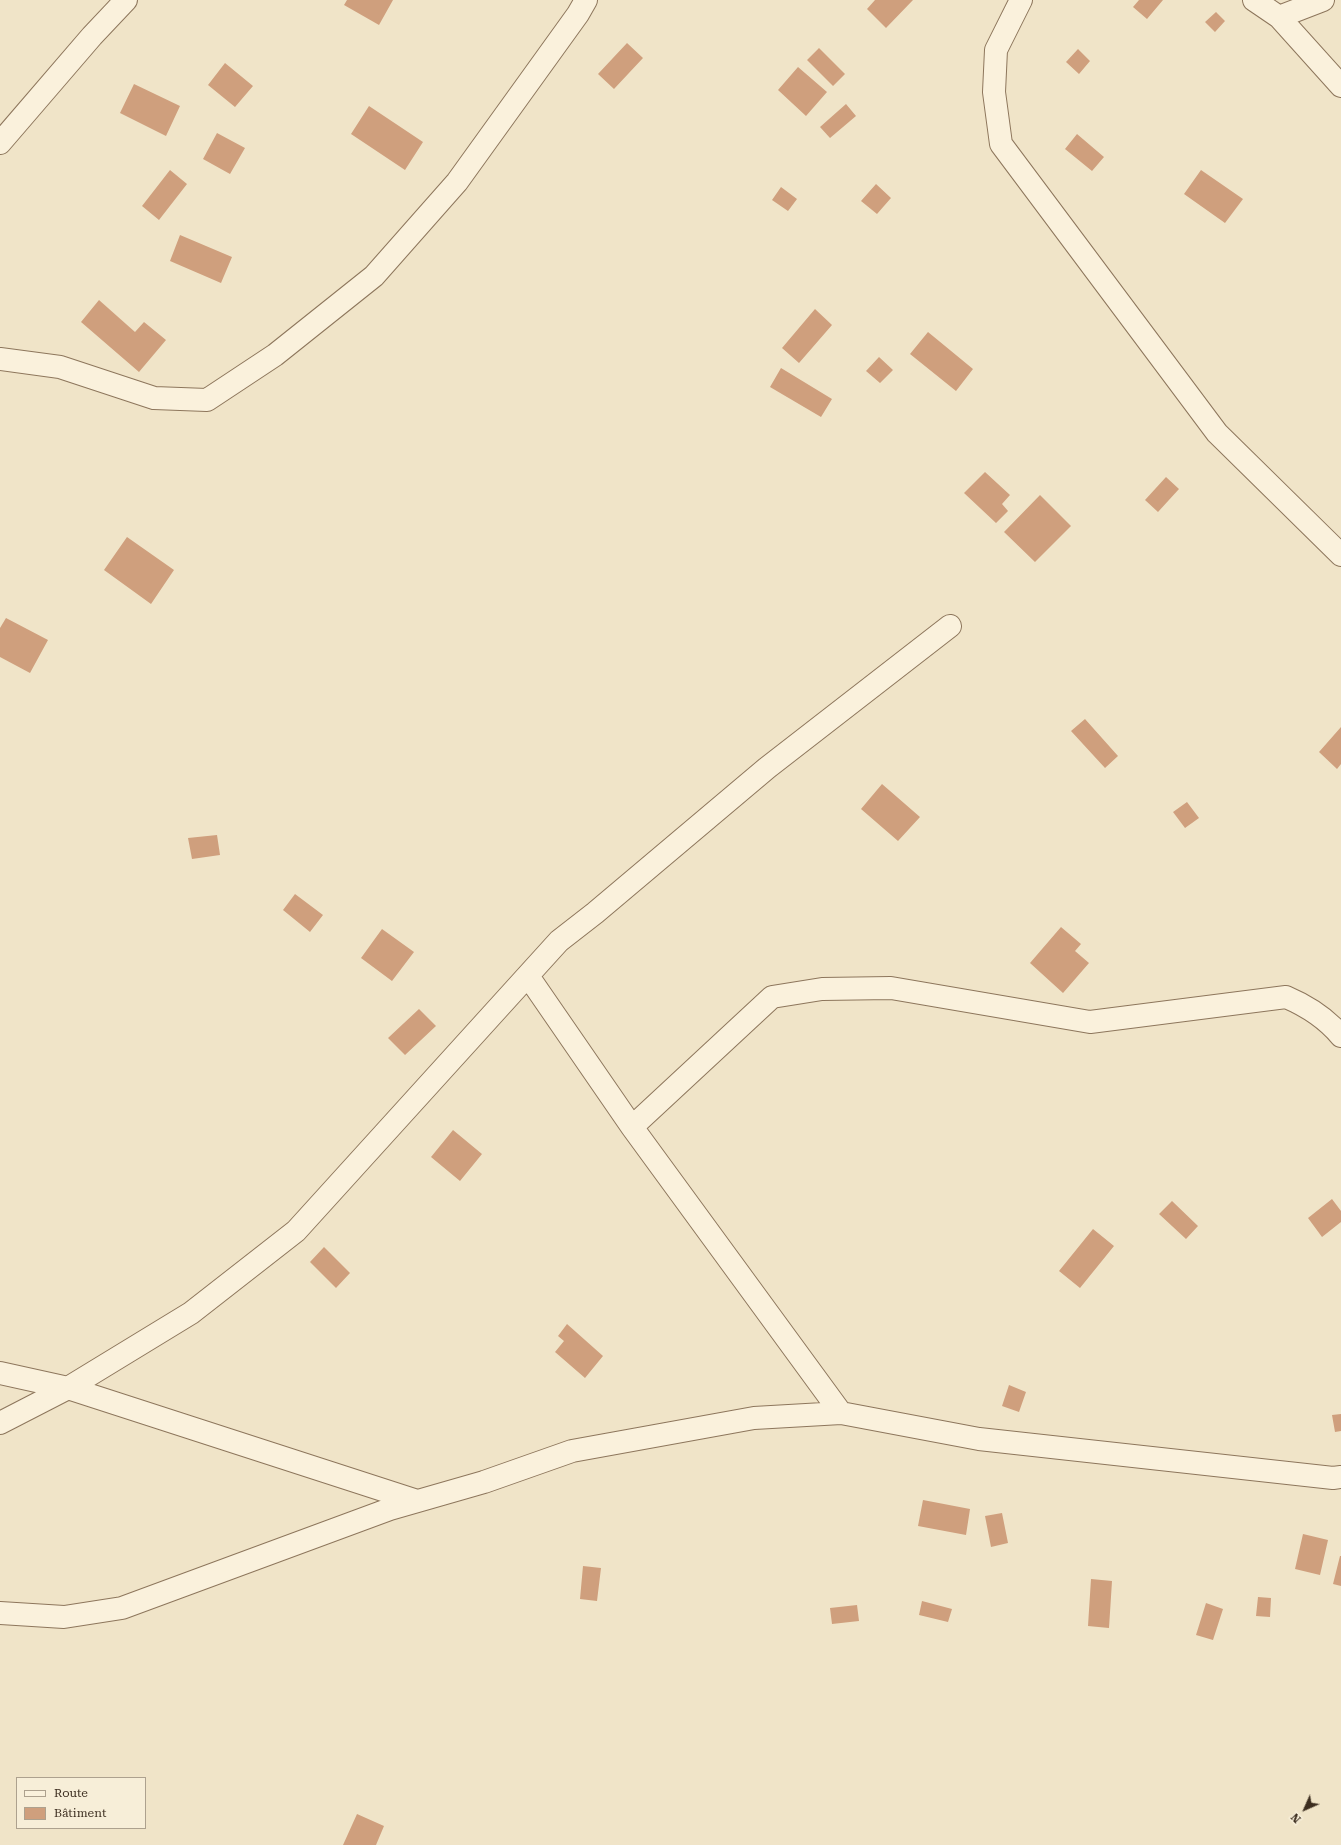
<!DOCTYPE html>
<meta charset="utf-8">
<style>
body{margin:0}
#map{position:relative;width:1341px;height:1845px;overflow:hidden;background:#f0e4c8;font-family:"Roboto Serif",serif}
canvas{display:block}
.legend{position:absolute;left:16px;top:1777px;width:130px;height:52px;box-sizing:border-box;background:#f7eed8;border:1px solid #ada18e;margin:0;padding:5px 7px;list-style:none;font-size:12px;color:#3d2e20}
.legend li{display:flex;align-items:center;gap:8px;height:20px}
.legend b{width:20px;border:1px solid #ada18e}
.north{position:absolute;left:1285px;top:1789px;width:40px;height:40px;-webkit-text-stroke:3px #f7eed8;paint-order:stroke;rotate:225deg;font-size:11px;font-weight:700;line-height:16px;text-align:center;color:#3d2e20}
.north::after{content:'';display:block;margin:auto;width:14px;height:18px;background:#3d2e20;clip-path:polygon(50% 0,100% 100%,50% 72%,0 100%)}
</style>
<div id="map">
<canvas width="1341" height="1845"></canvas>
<ul class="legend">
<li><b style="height:5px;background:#faf1dc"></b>Route</li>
<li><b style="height:11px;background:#cf9f7d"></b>Bâtiment</li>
</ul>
<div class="north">N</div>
</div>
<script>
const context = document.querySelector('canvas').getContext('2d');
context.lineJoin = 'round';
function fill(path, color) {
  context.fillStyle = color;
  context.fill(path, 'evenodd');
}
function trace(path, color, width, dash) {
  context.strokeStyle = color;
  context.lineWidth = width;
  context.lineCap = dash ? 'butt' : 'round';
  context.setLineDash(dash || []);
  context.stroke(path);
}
fill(new Path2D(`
 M347,0H393L379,25L344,5Z
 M875,0H913L886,28L867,9Z
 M1139,0H1163L1147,19L1133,7Z
 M1216,12L1225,21L1215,32L1205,22Z
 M627,43L643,58L614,89L598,74Z
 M819,48L845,74L833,86L807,60Z
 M1078,49L1090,61L1079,74L1066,62Z
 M225,63L253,86L235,107L208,85Z
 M798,67L827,92L806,116L778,90Z
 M134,84L180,106L166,136L120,113Z
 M846,104L856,116L830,138L820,127Z
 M369,106L423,142L405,170L351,134Z
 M217,133L245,148L230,174L203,159Z
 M1077,134L1104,157L1092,171L1065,149Z
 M170,170L187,184L159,220L142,206Z
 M1201,170L1243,199L1225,223L1184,194Z
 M876,184L891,198L877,214L861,201Z
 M781,187L797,199L788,211L772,200Z
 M180,235L232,257L221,283L170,261Z
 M99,300L135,332L144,322L166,340L139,372L81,322Z
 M815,309L832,325L799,363L782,348Z
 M928,332L973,369L956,391L910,354Z
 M879,357L893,370L880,383L866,371Z
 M781,368L832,399L821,417L770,387Z
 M985,472L1010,495L1002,504L1008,511L996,523L964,493Z
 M1166,477L1179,489L1158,512L1145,500Z
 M1040,495L1071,526L1035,562L1004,532Z
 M127,537L174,570L151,604L104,570Z
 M6,618L48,640L30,673L0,657V628Z
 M1085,719L1118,756L1105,768L1071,731Z
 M1341,727V764L1337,769L1319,752Z
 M882,784L920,817L898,841L861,809Z
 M1187,802L1199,818L1185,828L1173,812Z
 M217,835L220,855L192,859L188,838Z
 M295,894L323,915L310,932L283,910Z
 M1061,927L1081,944L1075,951L1089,963L1063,993L1030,963Z
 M382,929L414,952L392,981L361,958Z
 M419,1009L436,1026L405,1055L388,1038Z
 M453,1130L482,1154L460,1181L431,1157Z
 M1332,1199L1341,1211V1222L1322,1237L1308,1218Z
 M1172,1201L1198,1226L1186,1239L1159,1214Z
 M1093,1229L1114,1246L1080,1288L1059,1271Z
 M324,1247L350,1273L336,1288L310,1262Z
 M567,1324L603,1356L585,1378L555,1352L564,1341L558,1336Z
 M1009,1385L1026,1392L1019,1412L1002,1406Z
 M1341,1414V1431L1335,1432L1332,1415Z
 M923,1500L970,1509L966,1535L918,1526Z
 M1002,1513L1008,1543L991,1547L985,1516Z
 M1303,1534L1328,1540L1320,1575L1295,1569Z
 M1340,1556H1341V1586L1333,1584Z
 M583,1566L601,1568L597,1601L580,1599Z
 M1091,1579L1112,1581L1109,1628L1088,1626Z
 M1258,1597L1271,1598L1270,1617L1256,1616Z
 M922,1601L952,1609L948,1622L919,1615Z
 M1206,1603L1223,1609L1213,1640L1196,1635Z
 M857,1605L859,1621L832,1624L830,1608Z
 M357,1814L384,1826L376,1845H343Z`), '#cf9f7d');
const minor = new Path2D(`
 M1021,0L996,50L994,92L1001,144L1217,433L1341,555
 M1254,0L1279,17L1341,86
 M1279,17L1323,0
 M0,143L92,36L126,0
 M0,359L60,367L154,398L207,400L275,355L374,276L457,182L578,14L586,0
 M528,976L632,1127L841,1413
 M632,1127L772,997L822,989L891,988L1090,1022L1286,997C1307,1006 1326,1018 1341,1036
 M0,1373L68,1388L417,1501
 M0,1423L68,1388L191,1313L296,1231L559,941L595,913L767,768L950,626
 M0,1613L64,1617L122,1608L390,1509L484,1482L572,1451L754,1418L841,1413L979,1439L1333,1478L1341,1477`);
trace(minor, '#8d765c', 24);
trace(minor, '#faf1dc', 22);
</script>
